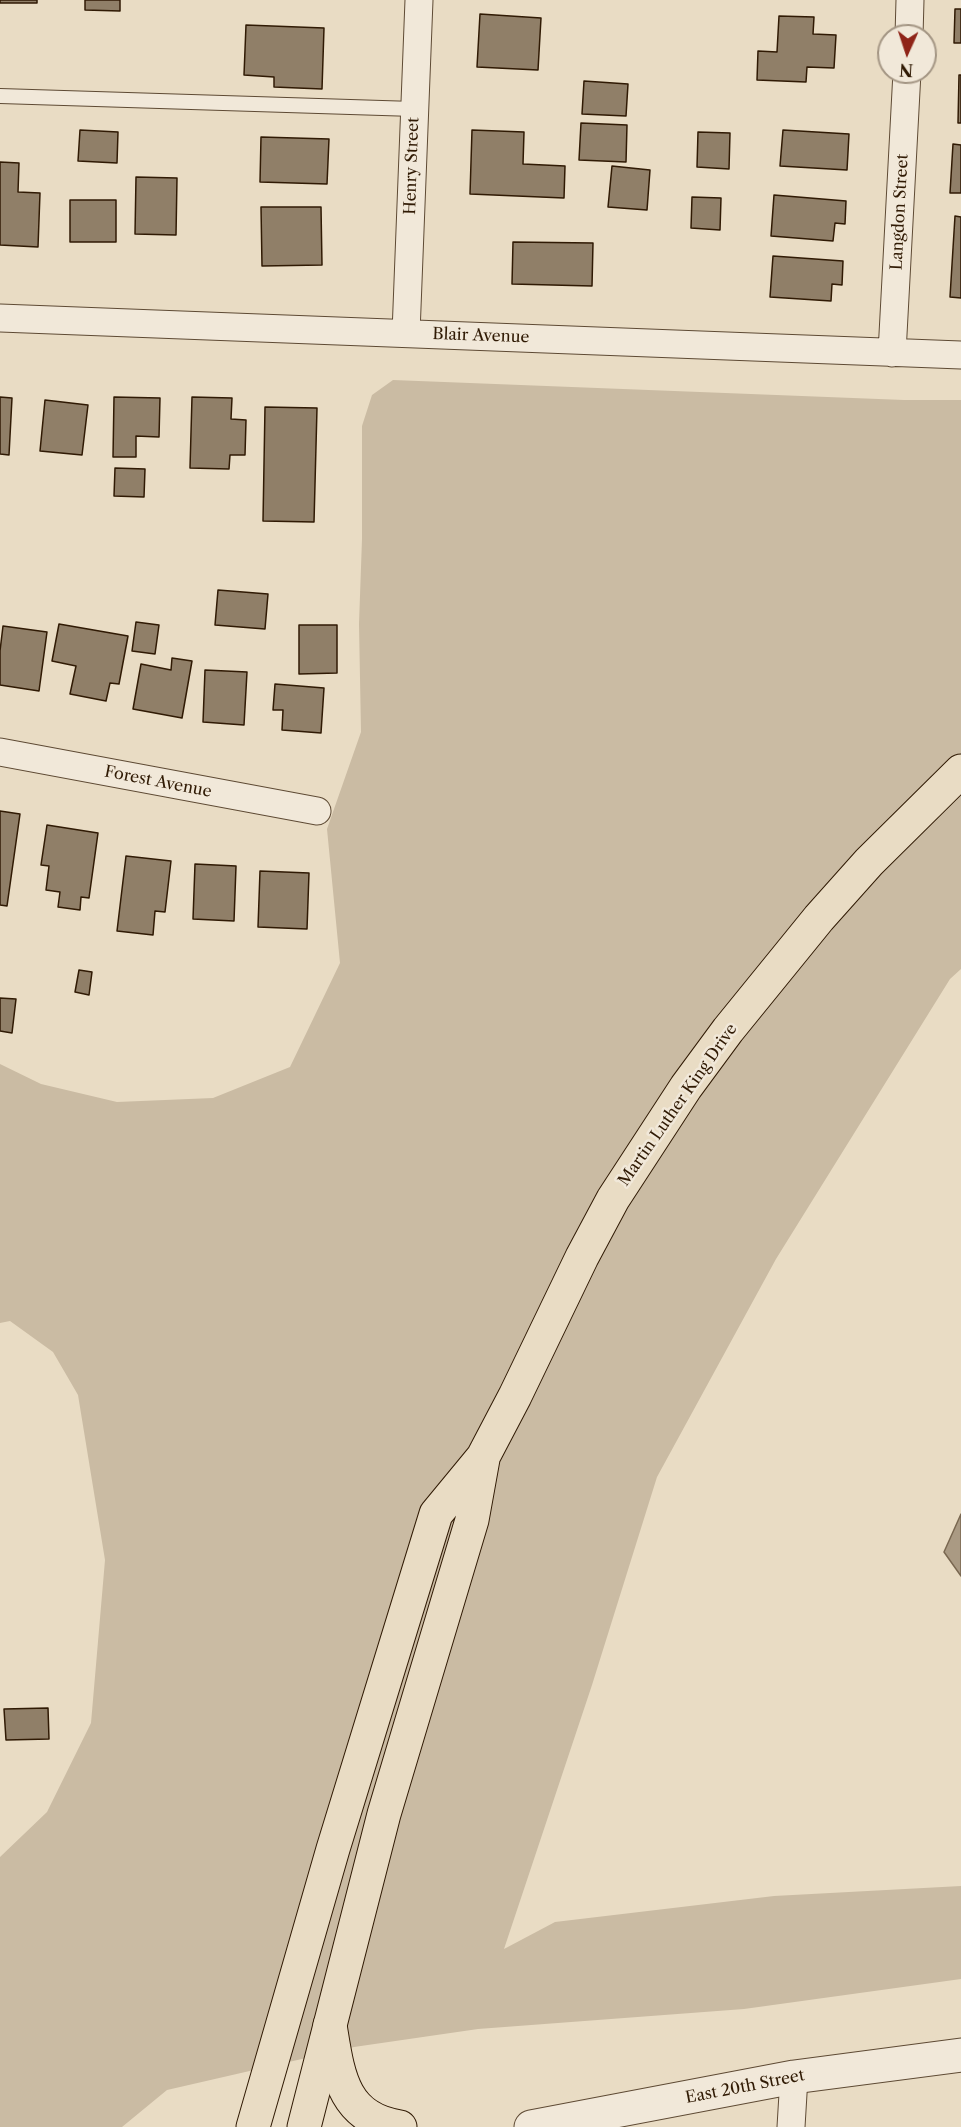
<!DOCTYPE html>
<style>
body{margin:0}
#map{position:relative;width:961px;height:2127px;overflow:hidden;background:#e9dcc4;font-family:"Libre Caslon Text",serif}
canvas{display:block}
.north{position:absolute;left:877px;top:24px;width:60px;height:60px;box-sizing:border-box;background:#f1e8d9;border:2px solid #a49684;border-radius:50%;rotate:183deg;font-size:16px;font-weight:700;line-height:24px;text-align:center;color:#301a04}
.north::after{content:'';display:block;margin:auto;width:21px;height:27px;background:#8f2418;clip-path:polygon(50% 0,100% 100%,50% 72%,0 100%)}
</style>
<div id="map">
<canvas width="961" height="2127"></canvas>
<div class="north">N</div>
</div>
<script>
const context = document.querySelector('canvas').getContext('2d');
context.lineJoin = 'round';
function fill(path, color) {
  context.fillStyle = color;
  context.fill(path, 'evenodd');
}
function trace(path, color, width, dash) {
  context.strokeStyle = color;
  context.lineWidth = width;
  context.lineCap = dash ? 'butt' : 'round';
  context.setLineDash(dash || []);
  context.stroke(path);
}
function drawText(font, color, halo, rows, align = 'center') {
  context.font = font + ' "Libre Caslon Text",serif';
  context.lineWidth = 5;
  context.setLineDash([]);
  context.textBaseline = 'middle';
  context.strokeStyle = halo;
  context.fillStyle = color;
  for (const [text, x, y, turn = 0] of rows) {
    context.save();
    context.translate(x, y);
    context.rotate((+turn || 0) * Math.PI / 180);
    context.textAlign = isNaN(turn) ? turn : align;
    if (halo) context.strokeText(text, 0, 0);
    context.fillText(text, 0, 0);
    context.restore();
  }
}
fill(new Path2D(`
 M393,380L904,400H961V969L950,979L776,1259L657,1477L592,1685L504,1949L555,1922L774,1896L961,1886V1979L744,2009L478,2029L354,2047L167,2090L122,2127H0V1857L47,1812L91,1723L105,1560L78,1395L53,1352L10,1321L0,1323V1064L41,1084L117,1102L213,1098L290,1067L340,963L327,829L361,732L359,624L362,539V426L372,395Z`), '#cabba3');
const water = new Path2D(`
 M961,1514V1576L944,1552Z`);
fill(water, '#aa9a83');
trace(water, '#796750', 1.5);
const building = new Path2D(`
 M0,0H37V3H0Z
 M85,0H120V11L85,10Z
 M955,9H961V43H954Z
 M480,14L541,18L538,70L477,67Z
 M779,16L814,17L813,34L836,35L834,68L807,67L806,82L757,80L758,51L777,52Z
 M246,25L324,28L322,89L274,87V77L244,75Z
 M959,75H961V123H958Z
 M584,81L628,84L626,116L582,114Z
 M581,123L627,125L626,162L579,160Z
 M80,130L118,132L117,163L78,161Z
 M472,130L524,132L523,164L565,166L564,198L470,194Z
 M783,130L849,134L847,170L780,166Z
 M698,132L730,133L729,169L697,167Z
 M261,137L329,139L327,184L260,182Z
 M953,144L961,145V193H950Z
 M0,162L19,163L18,192L40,193L38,247L0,245Z
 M612,166L650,170L647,210L608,207Z
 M136,177L177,178L176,235L135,234Z
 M774,195L846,201L845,224L835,223L833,241L771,236Z
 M692,197L721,198L720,230L691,228Z
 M70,200H116V242H70Z
 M261,207H321L322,265L262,266Z
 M955,216L961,217V298L950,297Z
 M513,242L593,243L592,286L512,284Z
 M773,256L843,261L842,285L832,284L831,301L770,297Z
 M0,397L12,398L9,455L0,454Z
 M114,397L160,398L159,437L136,436V457H113Z
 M192,397L232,398L231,419L246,420L245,455H230L229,469L190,468Z
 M45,400L88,405L82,455L40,451Z
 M265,407L317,408L314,522L263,521Z
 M115,468L145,469L144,497L114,496Z
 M218,590L268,594L265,629L215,625Z
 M136,622L159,625L155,654L132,651Z
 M59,624L128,636L119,684L110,683L106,701L70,694L76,666L52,661Z
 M299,625H337V673L299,674Z
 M3,626L47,632L39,691L0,685V651Z
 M172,658L192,661L182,718L133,709L141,664L171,670Z
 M205,670L247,672L244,725L203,722Z
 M275,684L324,688L321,733L282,730L283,710H273Z
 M0,811L20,814L7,906L0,905Z
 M47,825L98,833L89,898L81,897L80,910L58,907L60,892L46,890L49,866L41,865Z
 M126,856L171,861L165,912L155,911L153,935L117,931Z
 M195,864L236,866L234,921L193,919Z
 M260,871L309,873L307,929L258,927Z
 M79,970L92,972L89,995L75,992Z
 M0,998L16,999L12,1033L0,1031Z
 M48,1708L49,1739L6,1740L4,1709Z`);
fill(building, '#907f68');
trace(building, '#301a04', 1.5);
const service = new Path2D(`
 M0,96L414,109`);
const minor = new Path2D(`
 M909,36L910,0
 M0,318L961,355
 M406,333L419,0
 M892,353L907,72
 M0,752L317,811
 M791,2127L794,2077`);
const tertiary = new Path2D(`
 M531,2127L794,2077L961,2055`);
const primary = new Path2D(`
 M330,2025C338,2074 342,2118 400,2127`);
const trunk = new Path2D(`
 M253,2127L333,1849L436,1514L483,1457L515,1396L582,1257L613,1199L686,1087L728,1030L819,918L869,862L961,771
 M304,2127L384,1814L472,1520L483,1459`);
trace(service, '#5e4a34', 16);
trace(minor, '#5e4a34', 29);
trace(tertiary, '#5e4a34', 35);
trace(primary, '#301a04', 35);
trace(trunk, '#301a04', 35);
trace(service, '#f1e8d9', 14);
trace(minor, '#f1e8d9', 27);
trace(tertiary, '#f1e8d9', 33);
trace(primary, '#e9dcc4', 33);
trace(trunk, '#e9dcc4', 33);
drawText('16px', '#301a04', '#f1e8d9', [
 ["Henry Street",412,166,-88],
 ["Langdon Street",900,212,-87],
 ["Blair Avenue",481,336,2],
 ["Forest Avenue",158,782,11],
 ["Martin Luther King Drive",678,1105,-55],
 ["East 20th Street",745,2087,-11]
]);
</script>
